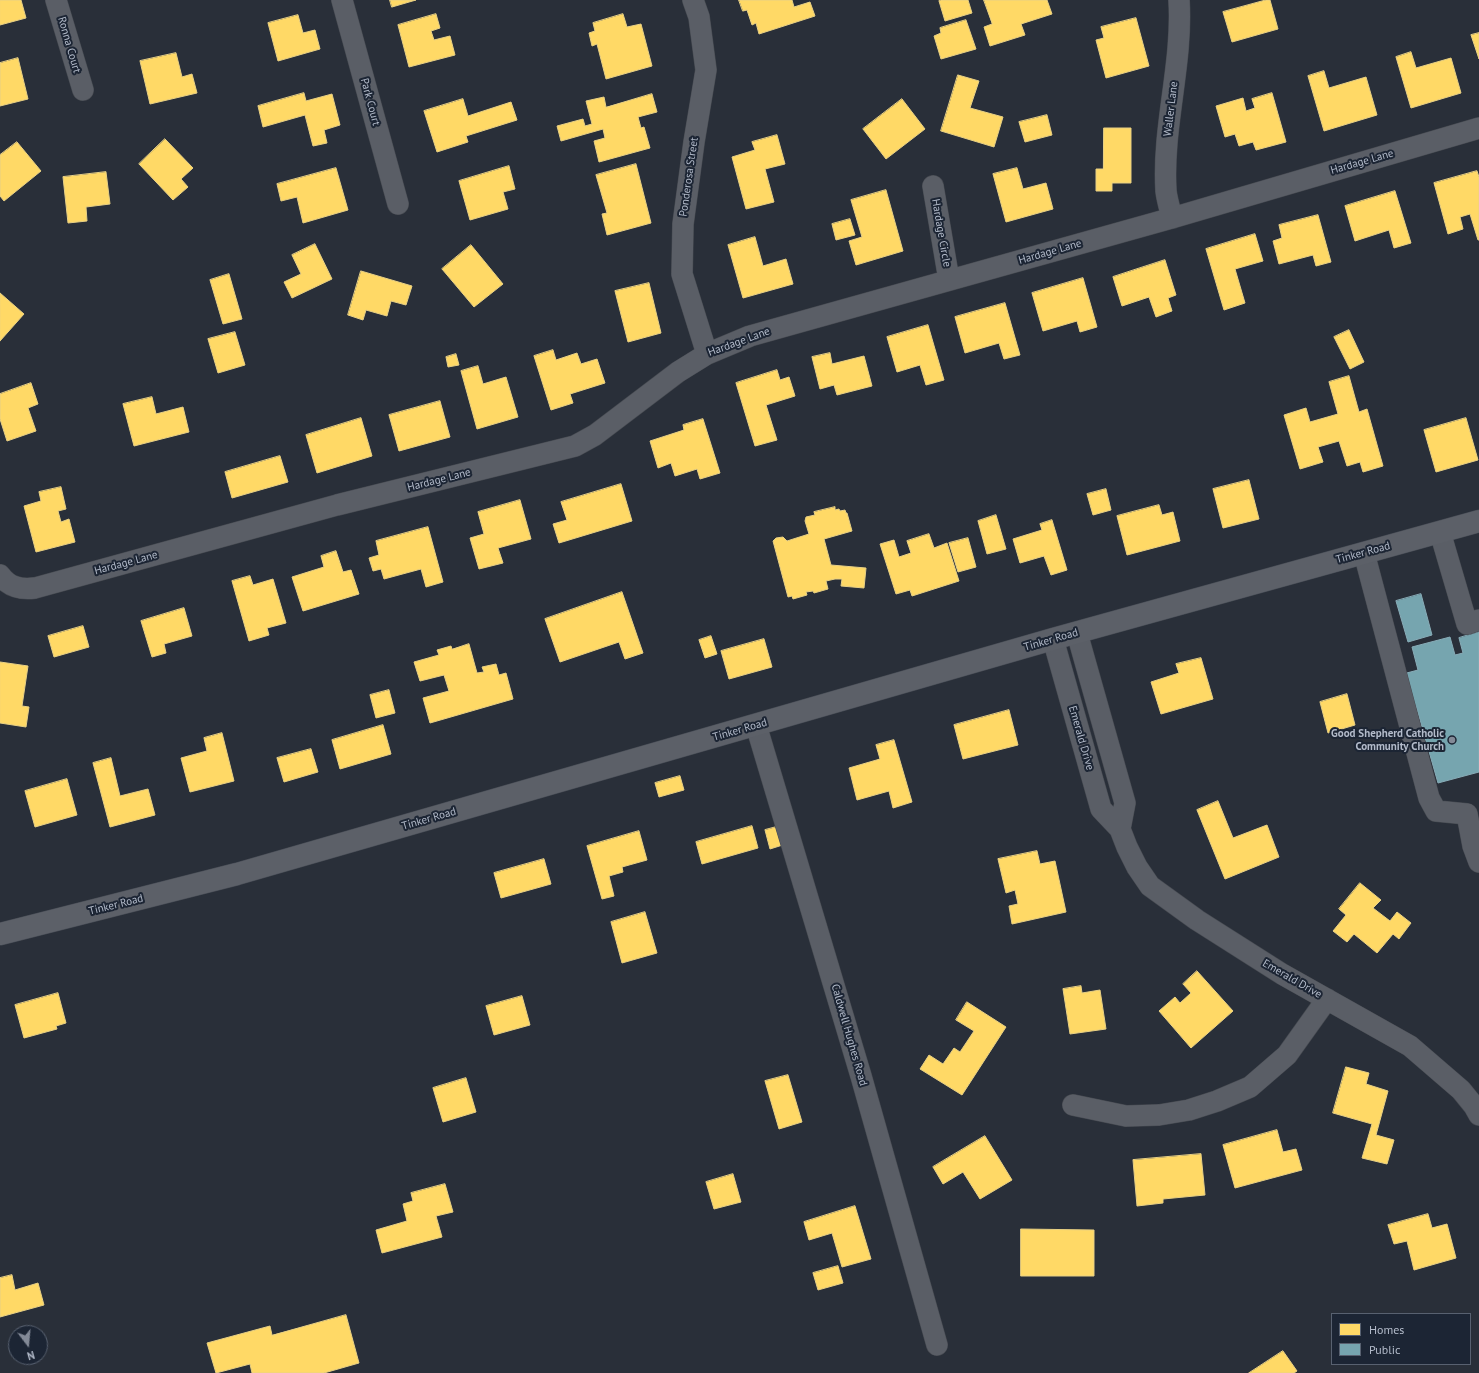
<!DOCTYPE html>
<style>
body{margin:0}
#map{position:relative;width:1479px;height:1373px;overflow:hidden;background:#292f39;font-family:"PT Sans",sans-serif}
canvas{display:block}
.legend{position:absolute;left:1331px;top:1313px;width:140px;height:52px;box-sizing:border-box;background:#1c2534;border:1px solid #586170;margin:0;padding:5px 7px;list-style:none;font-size:12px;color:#b3bbca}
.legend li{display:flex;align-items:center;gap:8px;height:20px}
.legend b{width:20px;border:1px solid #586170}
.north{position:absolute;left:8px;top:1325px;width:40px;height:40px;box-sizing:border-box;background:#1c2534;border:1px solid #586170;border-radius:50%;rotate:164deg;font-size:11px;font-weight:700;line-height:16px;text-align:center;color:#b3bbca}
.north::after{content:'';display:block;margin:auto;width:14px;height:18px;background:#838a97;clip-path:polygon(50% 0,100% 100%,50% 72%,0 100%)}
</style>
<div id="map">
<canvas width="1479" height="1373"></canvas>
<ul class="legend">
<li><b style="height:11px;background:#ffd966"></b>Homes</li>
<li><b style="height:11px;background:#76a5af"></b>Public</li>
</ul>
<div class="north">N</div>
</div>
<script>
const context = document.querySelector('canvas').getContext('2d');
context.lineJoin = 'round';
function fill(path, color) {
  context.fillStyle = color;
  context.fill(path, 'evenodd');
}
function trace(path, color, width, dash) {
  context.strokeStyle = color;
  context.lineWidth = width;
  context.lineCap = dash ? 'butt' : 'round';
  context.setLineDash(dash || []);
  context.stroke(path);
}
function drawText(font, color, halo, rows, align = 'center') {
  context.font = font + ' "PT Sans",sans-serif';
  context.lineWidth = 4;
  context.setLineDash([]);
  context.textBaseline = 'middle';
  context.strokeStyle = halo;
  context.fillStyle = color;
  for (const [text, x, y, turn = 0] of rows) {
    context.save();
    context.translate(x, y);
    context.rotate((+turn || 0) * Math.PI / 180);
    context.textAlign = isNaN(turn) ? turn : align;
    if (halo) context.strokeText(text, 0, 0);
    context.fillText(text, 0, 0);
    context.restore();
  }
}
const homes = new Path2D(`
 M0,0H21L26,18L0,25Z
 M390,0H416L392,7Z
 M739,0H792L794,7L810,2L815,16L759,34L756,23L752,25L747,10L743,11Z
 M941,0H968L972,13L945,21L939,1Z
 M984,0H1047L1052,14L1021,24L1025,35L990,46L984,27L992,24Z
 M1266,0H1270L1278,29L1232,42L1223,12Z
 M436,14L440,28L431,31L434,40L450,36L455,55L409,67L398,25Z
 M623,14L627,27L641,24L652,66L606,79L597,44L592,46L589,33L595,31L593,23Z
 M298,15L303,33L315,30L320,49L278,61L268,23Z
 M1136,18L1149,66L1106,78L1096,40L1104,38L1101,27Z
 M966,20L976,49L941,59L934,36L941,33L940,28Z
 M1479,33V59L1471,35Z
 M1411,52L1416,68L1451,58L1461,93L1411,108L1396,57Z
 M176,53L182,77L192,74L197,93L150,104L140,61Z
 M18,58L28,99L0,106V63Z
 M1324,71L1329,88L1366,77L1377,115L1324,131L1308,76Z
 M958,75L979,81L970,108L1003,117L994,147L941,131Z
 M304,93L306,101L332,94L340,125L324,130L327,143L313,146L305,115L263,127L258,106Z
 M1272,93L1286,142L1256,150L1253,142L1239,146L1235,134L1225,137L1216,106L1243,98L1246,111L1255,108L1252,99Z
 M652,94L657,112L638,117L641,128L644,127L650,148L599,162L594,141L605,138L603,129L561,141L557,126L583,119L585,126L592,124L586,101L604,97L606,107Z
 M463,99L468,116L511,102L517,120L466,136L468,142L437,152L424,111Z
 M902,99L925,129L886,159L863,129Z
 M1047,115L1052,135L1025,142L1019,122Z
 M1104,128H1131V183H1112V191H1096V169H1103Z
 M777,135L785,164L765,169L774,202L746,209L732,157L755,150L752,142Z
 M165,139L193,168L181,179L188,187L173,200L139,164Z
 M17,142L41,171L4,201L0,196V155Z
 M636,164L651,223L607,235L602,214L607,213L596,175Z
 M509,166L515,189L503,192L508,209L470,220L459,181Z
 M336,168L348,210L303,223L297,197L281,201L277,184Z
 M1017,168L1023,189L1046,183L1053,209L1006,222L993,174Z
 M1477,171L1479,177V240H1478L1470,214L1460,217L1463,229L1448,234L1434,183Z
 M106,172L110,204L86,207L87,221L68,223L63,177Z
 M886,190L903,251L856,265L849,241L862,237L851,200Z
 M1395,191L1411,243L1394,248L1389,230L1355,241L1345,206Z
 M1318,215L1331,262L1316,266L1313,255L1279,264L1273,241L1282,238L1279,225Z
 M850,219L855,235L836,240L832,224Z
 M1255,234L1263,261L1235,269L1245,303L1224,310L1206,249Z
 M755,237L763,266L786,259L793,284L743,298L728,245Z
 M315,244L332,279L292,298L284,282L301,274L292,255Z
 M471,245L503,284L474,307L442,269Z
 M1165,260L1176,295L1168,298L1172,311L1156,317L1149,297L1122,306L1113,277Z
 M361,271L412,286L406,305L391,301L387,316L366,310L363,320L348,315Z
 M229,274L242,319L223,324L210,280Z
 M1083,278L1097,327L1080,332L1077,321L1043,331L1032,293Z
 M649,283L661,333L628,342L615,291Z
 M0,293L24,314L0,341Z
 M1005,303L1020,355L1004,359L999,343L965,353L955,317Z
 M928,325L944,380L926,385L920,365L897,372L887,337Z
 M1349,330L1364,362L1350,369L1334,337Z
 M235,332L245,365L218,373L208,339Z
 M553,350L556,360L577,353L581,364L597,359L605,383L570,394L573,403L551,410L534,356Z
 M830,353L832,364L864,356L872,386L837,395L834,385L820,389L812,357Z
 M456,354L459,365L448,367L446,357Z
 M478,366L483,384L506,377L518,417L477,429L461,371Z
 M777,370L780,380L789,377L795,396L766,405L777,440L755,446L736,383Z
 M1349,376L1359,412L1367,409L1383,466L1363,472L1360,462L1347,466L1339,441L1318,447L1323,462L1300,469L1284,415L1306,408L1310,422L1338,414L1329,382Z
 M31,383L38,404L28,408L36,431L7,441L0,419V394Z
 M152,397L156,414L183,407L189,432L134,446L123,404Z
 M440,401L450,437L399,451L389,415Z
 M361,418L372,456L317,473L306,435Z
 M1466,418L1478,460L1436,472L1424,430Z
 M703,419L720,473L700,479L697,469L675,476L671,463L658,468L650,441L684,430L683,425Z
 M280,456L288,482L232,498L225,472Z
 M1249,480L1259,519L1223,528L1213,489Z
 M621,484L632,521L559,543L553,524L567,520L561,502Z
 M61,487L66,509L58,511L61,522L69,519L75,542L36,552L24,506L41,501L39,492Z
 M1106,489L1111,510L1093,515L1087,494Z
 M520,500L531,539L498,548L503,563L479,569L470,538L484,534L478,512Z
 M1159,505L1162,515L1173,512L1180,541L1127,555L1117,516Z
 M835,507V510L839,509L840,511L845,510L846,513H847L852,531L824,539L831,565L866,568L864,588L841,586L842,579H835L826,581L828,589L814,593L813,591L806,592L807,595L793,599L792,596L788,597L773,541L776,538L783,537L787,541L809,534L805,521L806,517L815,515L814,512Z
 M996,515L1006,549L987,554L978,521Z
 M1052,520L1067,570L1051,575L1044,556L1020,563L1013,539L1042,530L1040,524Z
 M428,527L443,582L426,587L421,569L384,579L381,569L373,571L369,558L379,555L376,541Z
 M929,534L934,548L947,543L959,581L912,596L910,590L896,594L880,544L894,540L899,557L911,553L907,541Z
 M968,538L976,567L958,572L949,543Z
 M336,551L343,572L351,570L359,594L303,611L292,577L324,567L321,556Z
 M250,576L253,585L273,579L286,623L267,628L269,635L249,641L232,581Z
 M622,592L643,653L625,659L619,642L560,662L545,619Z
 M184,608L192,636L164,644L166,653L152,657L141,621Z
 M83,626L89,647L54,657L48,636Z
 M711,636L717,654L705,658L699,640Z
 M764,639L772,667L729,679L721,651Z
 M469,644L477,673L484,672L482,667L496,664L499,675L506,673L513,699L430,723L423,698L449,691L444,675L420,681L414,662L439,655L437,650L451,646L452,649Z
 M1201,658L1213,699L1161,714L1151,682L1179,673L1176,664Z
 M0,662L28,666L22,706L29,707L26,727L0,723Z
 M389,690L395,713L376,718L370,695Z
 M1347,694L1355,725L1328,733L1320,702Z
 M1009,710L1018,745L963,759L954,725Z
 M383,725L391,754L340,769L332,740Z
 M222,733L234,781L190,792L181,758L207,751L204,738Z
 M894,740L912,802L893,808L889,791L857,800L849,768L880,759L876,745Z
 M311,749L318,772L284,782L277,758Z
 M111,758L120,796L148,789L155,815L110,827L93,763Z
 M680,776L684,790L659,797L655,783Z
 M67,779L77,815L35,827L25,791Z
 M1218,801L1233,838L1267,825L1279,857L1225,879L1197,810Z
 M784,825L789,843L770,849L765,830Z
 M752,826L758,848L702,864L696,842Z
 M639,831L647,860L622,867L623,872L609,876L614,896L602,899L587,846Z
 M1037,851L1040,864L1055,861L1066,912L1012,924L1009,906L1018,904L1015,890L1006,893L998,859Z
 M544,859L551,884L501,898L494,873Z
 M1360,883L1381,900L1373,908L1390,921L1397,912L1411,923L1399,939L1393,934L1377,953L1354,934L1347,942L1333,931L1346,915L1339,909Z
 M645,912L657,953L622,963L611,922Z
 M1197,971L1233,1011L1191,1048L1159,1011L1175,997L1180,1003L1191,993L1183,984Z
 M1081,986L1082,993L1100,990L1106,1029L1070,1034L1063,989Z
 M58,993L66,1023L56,1026L57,1029L24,1038L15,1005Z
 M522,996L530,1025L494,1035L486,1006Z
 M967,1002L1006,1027L962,1095L920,1069L929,1055L943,1064L954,1048L960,1052L974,1031L956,1020Z
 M1346,1067L1369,1073L1366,1084L1388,1091L1376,1135L1394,1140L1387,1164L1362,1158L1372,1124L1333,1113Z
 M788,1075L802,1122L779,1129L765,1081Z
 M466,1078L476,1112L443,1122L433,1088Z
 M1277,1130L1283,1152L1296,1149L1302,1170L1235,1188L1223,1145Z
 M985,1136L1012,1180L980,1199L963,1172L943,1184L933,1167Z
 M1201,1154L1205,1195L1163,1199V1203L1137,1206L1133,1160Z
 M733,1174L741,1202L714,1209L706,1182Z
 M445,1184L453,1212L436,1216L442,1237L382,1253L376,1230L407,1221L403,1204L413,1201L411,1193Z
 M855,1206L871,1259L842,1267L832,1233L809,1240L804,1222Z
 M1428,1214L1432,1228L1447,1224L1456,1258L1414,1270L1407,1241L1394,1244L1388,1225Z
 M1021,1229L1094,1230V1276H1021Z
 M838,1266L843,1283L818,1290L813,1273Z
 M12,1275L15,1290L38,1283L44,1305L0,1317V1278Z
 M346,1315L359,1363L324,1373H252L250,1364L216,1373L207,1343L270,1326L272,1335Z
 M1283,1351L1297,1371L1294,1373H1249Z`);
fill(homes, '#ffd966');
trace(homes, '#e8d084', 1);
const public = new Path2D(`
 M1421,594L1432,635L1408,642L1396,601Z
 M1479,632V772L1438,783L1416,706L1412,708L1403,674L1418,670L1412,647L1450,637L1455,655L1463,653L1459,638Z`);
fill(public, '#76a5af');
trace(public, '#88acb7', 1);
const minor = new Path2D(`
 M56,0L83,90
 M342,0L398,204
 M693,0L699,17L706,70L694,142L683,224L682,274L707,354
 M933,186L949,280
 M1172,218C1170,209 1167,200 1166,191C1162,127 1183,64 1179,0
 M1440,532L1467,624L1479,620
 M1364,553L1429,798L1436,811L1467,814L1473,846L1479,862
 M0,575C9,587 20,590 35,588L337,505L575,446L595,435L678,372L707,354L750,336L1172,218L1479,128
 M1077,633L1125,803L1120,829
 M1053,639L1101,809L1120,829L1127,847L1137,867L1150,886L1197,920L1282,974L1410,1046L1461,1090L1474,1106L1479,1115
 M756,725L861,1076L937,1345
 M1073,1105L1126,1116L1159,1115L1189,1110L1217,1101L1250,1087L1287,1055L1327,999`);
const major = new Path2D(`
 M0,934L237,874L1053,639L1479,521`);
trace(minor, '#464a51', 22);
trace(major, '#474c55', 23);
trace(minor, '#5a5e66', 21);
trace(major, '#5c6068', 22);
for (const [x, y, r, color] of [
 [1452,740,4,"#838a97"]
]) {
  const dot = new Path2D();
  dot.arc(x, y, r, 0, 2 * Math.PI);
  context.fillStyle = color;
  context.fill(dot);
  trace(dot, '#1c2534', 1.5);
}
drawText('11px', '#b3bbca', '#1c2534', [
 ["Ronna Court",69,45,74],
 ["Park Court",370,102,75],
 ["Waller Lane",1171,109,-83],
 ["Hardage Lane",1362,162,-16],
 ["Ponderosa Street",689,177,-82],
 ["Hardage Circle",941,233,80],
 ["Hardage Lane",1050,252,-16],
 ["Hardage Lane",739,342,-20],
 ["Hardage Lane",439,480,-14],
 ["Tinker Road",1363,553,-15],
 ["Hardage Lane",126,563,-15],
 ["Tinker Road",1051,640,-16],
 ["Tinker Road",740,730,-16],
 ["Emerald Drive",1081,738,74],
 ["Tinker Road",429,819,-16],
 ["Tinker Road",116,905,-14],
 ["Emerald Drive",1292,979,30],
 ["Caldwell Hughes Road",849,1035,74]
]);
drawText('bold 11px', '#b3bbca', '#1c2534', [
 ["Good Shepherd Catholic",1444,734],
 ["Community Church",1444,747]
], 'right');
</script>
